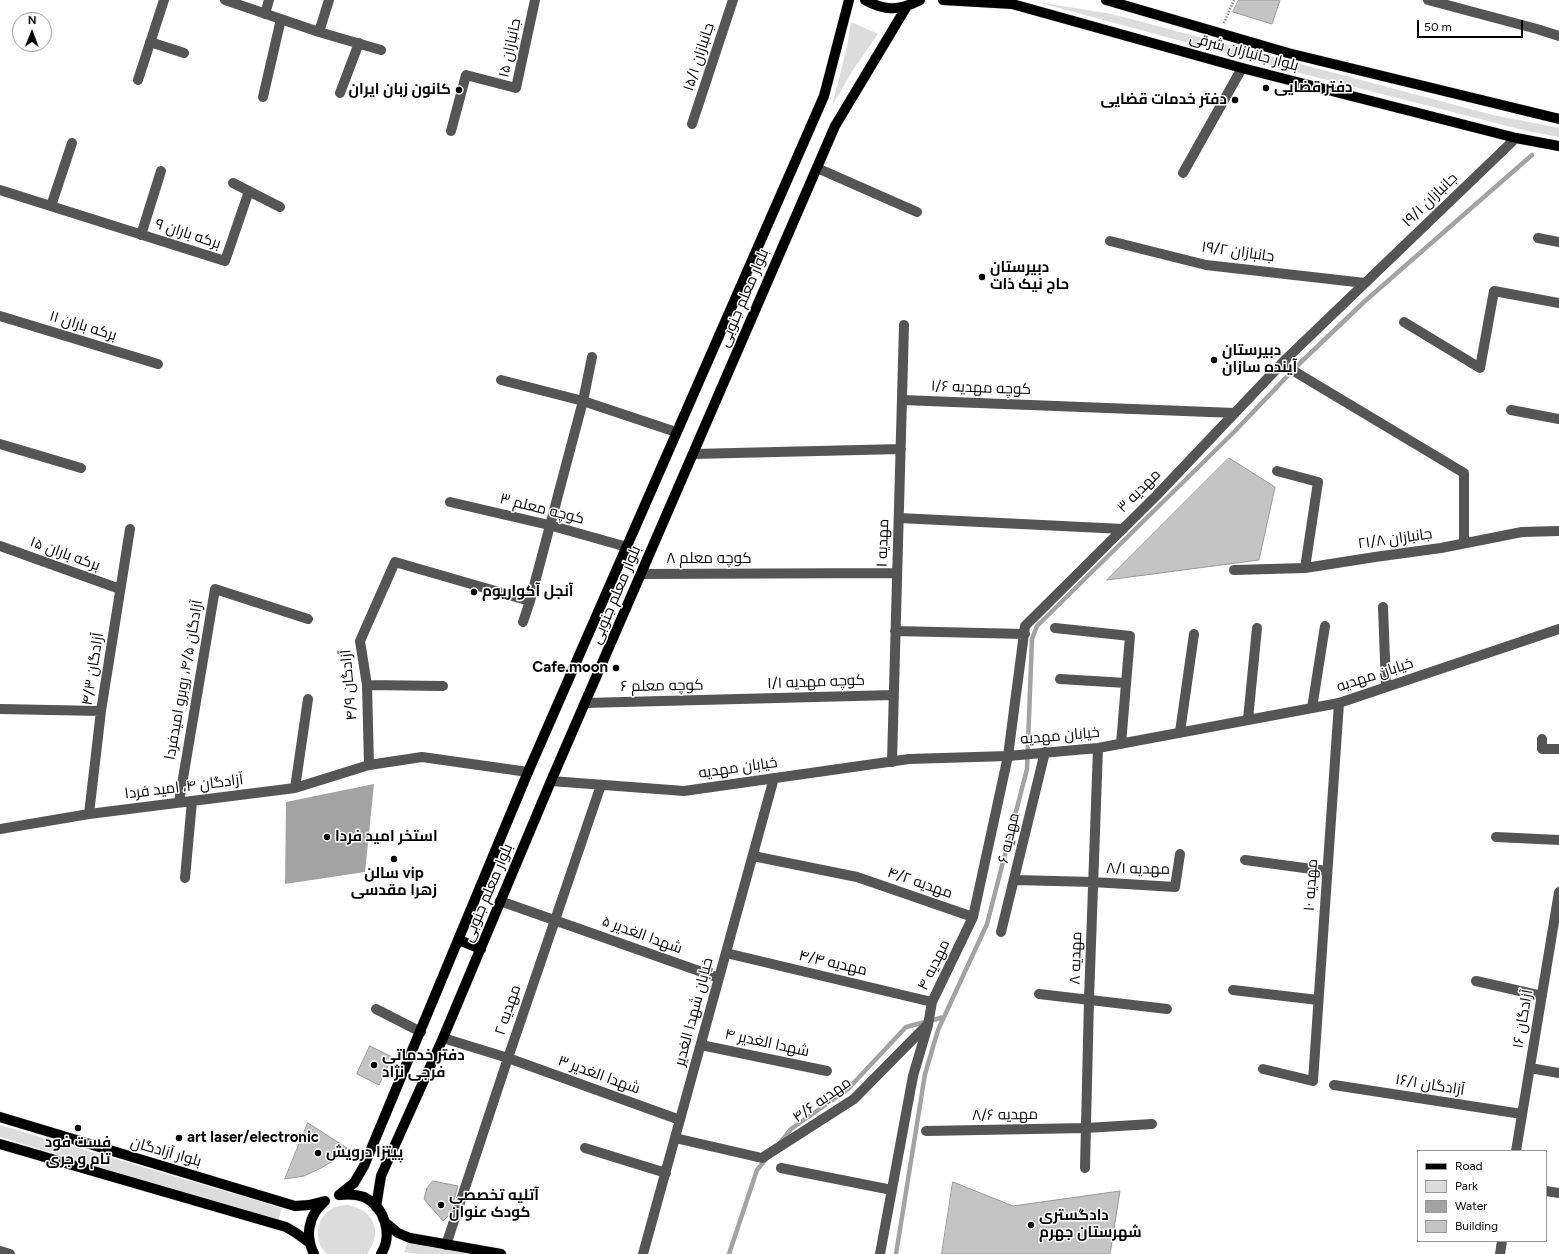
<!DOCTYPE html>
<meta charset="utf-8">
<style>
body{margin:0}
#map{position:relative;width:1559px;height:1254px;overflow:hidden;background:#fff;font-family:Figtree,sans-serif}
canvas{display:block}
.legend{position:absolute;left:1417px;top:1150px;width:130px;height:92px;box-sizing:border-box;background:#fff;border:1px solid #999;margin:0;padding:5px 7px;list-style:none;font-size:12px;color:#000}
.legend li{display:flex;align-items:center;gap:8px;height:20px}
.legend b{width:20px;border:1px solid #999}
.north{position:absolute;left:12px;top:12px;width:40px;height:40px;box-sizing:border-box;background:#fff;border:1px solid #999;border-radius:50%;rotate:1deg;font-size:11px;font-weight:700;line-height:16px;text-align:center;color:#000}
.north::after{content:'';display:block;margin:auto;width:14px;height:18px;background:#000;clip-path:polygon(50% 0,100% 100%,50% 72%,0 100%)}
.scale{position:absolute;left:1417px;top:20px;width:106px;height:18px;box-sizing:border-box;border:2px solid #000;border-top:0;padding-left:5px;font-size:12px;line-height:14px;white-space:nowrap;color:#000;-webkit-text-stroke:3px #fff;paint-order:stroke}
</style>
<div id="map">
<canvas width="1559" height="1254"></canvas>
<ul class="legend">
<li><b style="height:5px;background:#000"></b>Road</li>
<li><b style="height:11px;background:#dcdcdc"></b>Park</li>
<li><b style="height:11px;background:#a3a3a3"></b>Water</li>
<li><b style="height:11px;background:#c4c4c4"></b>Building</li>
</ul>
<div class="north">N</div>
<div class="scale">50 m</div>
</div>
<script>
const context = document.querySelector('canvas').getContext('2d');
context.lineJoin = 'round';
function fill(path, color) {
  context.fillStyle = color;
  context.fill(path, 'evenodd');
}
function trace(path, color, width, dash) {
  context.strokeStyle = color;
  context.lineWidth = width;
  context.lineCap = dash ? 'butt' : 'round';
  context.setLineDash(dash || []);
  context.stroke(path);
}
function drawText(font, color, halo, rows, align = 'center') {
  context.font = font + ' Figtree,Cairo,sans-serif';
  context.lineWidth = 3;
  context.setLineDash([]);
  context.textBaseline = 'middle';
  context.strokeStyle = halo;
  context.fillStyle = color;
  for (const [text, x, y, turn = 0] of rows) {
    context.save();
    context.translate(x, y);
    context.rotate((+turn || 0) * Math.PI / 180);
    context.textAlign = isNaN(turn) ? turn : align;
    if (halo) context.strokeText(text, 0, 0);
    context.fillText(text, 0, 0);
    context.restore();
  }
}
fill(new Path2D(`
 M1037,2L1112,14L1493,115L1559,128V137L1523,130L1292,71Z
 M851,22L878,34L853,70L832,106L847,47Z
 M0,1125L282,1208L278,1221L0,1137Z
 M348,1205C375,1211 383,1232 367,1254H327C314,1242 315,1220 330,1210C336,1206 342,1205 348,1205Z
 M407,1243L475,1254H418L404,1252Z`), '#dcdcdc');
fill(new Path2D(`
 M374,784L365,872L285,884L286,802Z`), '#a3a3a3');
trace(new Path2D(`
 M780,1143L791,1129L848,1089L906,1027L944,1017
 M729,1254L757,1170L766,1159
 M896,1254L925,1074L938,1030L987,924L1027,769L1032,639L1037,626L1235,431L1298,365L1365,301L1532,155`), '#a3a3a3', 4.5);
const building = new Path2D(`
 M1239,0H1280L1272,24L1233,12Z
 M1229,458L1275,487L1259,560L1107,580Z
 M370,1046L392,1057L379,1085L357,1074Z
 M308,1123L347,1148L336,1159L321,1168L304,1176L285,1179Z
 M433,1181L458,1186L450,1214L443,1221L424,1199L427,1188Z
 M953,1182L1013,1206L1120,1191L1110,1254H942Z`);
fill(building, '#c4c4c4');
trace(building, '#999', 1);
const major = new Path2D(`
 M865,0C885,11 899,11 920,0
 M943,0L1012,4L1242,68L1516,138L1559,146
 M1106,0L1288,53L1559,119
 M459,940L481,949
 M0,1117L295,1206L309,1205L325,1201
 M0,1144L286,1227L296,1233L310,1243
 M339,1195L354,1183L364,1166L528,772L824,96L849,0
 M339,1195C347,1194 356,1194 364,1197C385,1207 393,1235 381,1254
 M376,1207L381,1176L443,1038L551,781L835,126L907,6
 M386,1223L398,1233L410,1238L501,1254
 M314,1254C305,1236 308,1216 324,1202`);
trace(major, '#dbdbdb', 11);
trace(new Path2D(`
 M1224,23L1234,0`), '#777', 2.5, [1, 2]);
trace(new Path2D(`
 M225,0L319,32L381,50
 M1428,0L1537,29L1559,36
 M265,14L269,0
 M319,32L329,0
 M150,42L184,53
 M138,80L164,0
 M340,93L359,43
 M263,97L281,19
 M692,124L733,0
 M451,131L466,75L516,88L535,0
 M817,168L917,212
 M1183,173L1242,68
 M233,183L280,207
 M0,190L225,261L249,191
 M51,206L72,143
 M141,235L161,171
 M1538,238L1559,242
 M1110,241L1206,265L1365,283
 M0,316L158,364
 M1404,322L1480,368L1494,291L1559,303
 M1282,364L1464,473V543
 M501,380L583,401L676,432
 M902,400L1235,413
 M1511,410L1559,419
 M0,444L81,468
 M693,454L901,449
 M1277,471L1318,482L1305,568
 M450,502L549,525L627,547
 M899,518L1123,529
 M0,546L120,589
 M1234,570L1305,568L1375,557L1441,548L1522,532L1559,531
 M641,574L897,573
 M1383,607L1386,687
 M523,622L530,601
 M1055,628L1130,636L1121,744
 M895,631L1025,634
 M1060,679L1126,683
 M367,685L443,686
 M585,703L893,695
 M1312,708L1325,626
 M0,709L101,711
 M1248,719L1257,628
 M1180,732L1194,634
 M1542,739V749H1559
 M892,762L904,325
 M369,765L367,685L360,641L395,562L530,601L583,401L592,357
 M551,781L684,791L909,759L1008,756L1098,748L1339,703L1559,629
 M295,788L308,699
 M179,802L215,589L308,619
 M89,814L101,711L130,529
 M0,829L89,814L295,788L369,765L422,757L528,772
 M1496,837L1559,840
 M753,856L857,877L973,917
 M1245,860L1327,871
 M185,878L192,801
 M1015,880L1093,882L1175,887L1180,854
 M500,901L719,978
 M1001,932L1045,752
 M726,953L932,1002
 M1476,981L1542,996
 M1233,990L1318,1000
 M1039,994L1167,1009
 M376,1009L421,1032
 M443,1038L508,1058L680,1120
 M701,1045L827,1071
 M1530,1068L1559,1073
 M1263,1069L1313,1081L1339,703
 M1334,1085L1522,1114
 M926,1131L1086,1128L1152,1124
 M675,1138L762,1158L854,1099L927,1025
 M585,1148L666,1173
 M1516,1151L1559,892
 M781,1168L892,1190
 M1085,1168L1089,999L1098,748
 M1546,1191L1559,1193
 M446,1245L508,1058L601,785
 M0,1251L10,1254
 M643,1254L774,778
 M880,1254L913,1076L928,1025L932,1002L973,917L1008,756L1025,626L1156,496L1286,359L1516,138
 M1500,1254L1502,1241`), '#555', 10);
trace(major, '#000', 10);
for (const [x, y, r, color] of [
 [1266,88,4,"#000"],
 [459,90,4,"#000"],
 [1235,100,4,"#000"],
 [982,277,4,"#000"],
 [1214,360,4,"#000"],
 [474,592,4,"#000"],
 [616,668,4,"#000"],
 [327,837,4,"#000"],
 [394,859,4,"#000"],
 [374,1065,4,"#000"],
 [78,1128,4,"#000"],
 [179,1138,4,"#000"],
 [318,1153,4,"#000"],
 [441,1205,4,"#000"],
 [1031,1225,4,"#000"]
]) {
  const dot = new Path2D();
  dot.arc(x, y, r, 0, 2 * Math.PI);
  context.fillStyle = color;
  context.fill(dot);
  trace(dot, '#fff', 1.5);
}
drawText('15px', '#000', '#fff', [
 ["جانبازان ۱۵",510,48,-78],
 ["بلوار جانبازان شرقی",1244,52,15],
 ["جانبازان ۱۵/۱",699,57,-72],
 ["جانبازان ۱۹/۱",1430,200,-44],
 ["برکه باران ۹",188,234,18],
 ["جانبازان ۱۹/۲",1238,252,8],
 ["بلوار معلم جنوبی",744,298,-67],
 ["برکه باران ۱۱",83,326,17],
 ["کوچه مهدیه ۱/۶",981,388,2],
 ["مهدیه ۳",1139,491,-45],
 ["کوچه معلم ۳",542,509,14],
 ["جانبازان ۲۱/۸",1395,539,-8],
 ["مهدیه ۱",883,543,-88],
 ["برکه باران ۱۵",65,554,20],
 ["کوچه معلم ۸",709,559],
 ["بلوار معلم جنوبی",616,595,-67],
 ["آزادگان ۴/۳",93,669,-81],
 ["خیابان مهدیه",1375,675,-18],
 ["آزادگان ۴/۵، روبرو امیدفردا",184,680,-80],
 ["کوچه مهدیه ۱/۱",816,682,-2],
 ["آزادگان ۴/۹",349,685,-95],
 ["کوچه معلم ۶",662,686,-1],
 ["خیابان مهدیه",1060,736,-5],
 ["خیابان مهدیه",738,768,-8],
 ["آزادگان ۴، امید فردا",184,787,-7],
 ["مهدیه ۶",1009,838,-77],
 ["مهدیه ۸/۱",1138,869,1],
 ["مهدیه ۴/۲",920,883,19],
 ["مهدیه ۱۰",1311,885,-86],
 ["بلوار معلم جنوبی",488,893,-67],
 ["شهدا الغدیر ۵",642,935,20],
 ["مهدیه ۸",1076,958,-88],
 ["مهدیه ۴/۴",833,963,13],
 ["مهدیه ۴",934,965,-64],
 ["مهدیه ۲",508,1010,-71],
 ["خیابان شهدا الغدیر",694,1012,-75],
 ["آزادگان ۱۶",1523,1019,-80],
 ["شهدا الغدیر ۴",767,1043,12],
 ["شهدا الغدیر ۳",599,1075,20],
 ["آزادگان ۱۶/۱",1430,1085,9],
 ["مهدیه ۴/۶",822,1100,-35],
 ["مهدیه ۸/۶",1005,1115,-1],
 ["بلوار آزادگان",166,1152,16]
]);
drawText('bold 15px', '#000', '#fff', [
 ["دفتر قضایی",1274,88],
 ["کانون زبان ایران",451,90,"right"],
 ["دفتر خدمات قضایی",1227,100,"right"],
 ["دبیرستان",990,268],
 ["حاج نیک ذات",990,285],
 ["دبیرستان",1222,351],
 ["آینده سازان",1222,368],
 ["آنجل آکواریوم",482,592],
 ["Cafe.moon",608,668,"right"],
 ["استخر امید فردا",335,837],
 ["سالن vip",394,874,"center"],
 ["زهرا مقدسی",394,891,"center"],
 ["دفتر خدماتی",382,1056],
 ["فرجی نژاد",382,1073],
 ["art laser/electronic",187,1138],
 ["فست فود",78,1143,"center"],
 ["تام و جرى",78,1160,"center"],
 ["پیتزا درویش",326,1153],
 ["آتلیه تخصصی",449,1196],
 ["کودک عنوان",449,1213],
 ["دادگستری",1039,1216],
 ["شهرستان جهرم",1039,1233]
], 'left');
</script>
